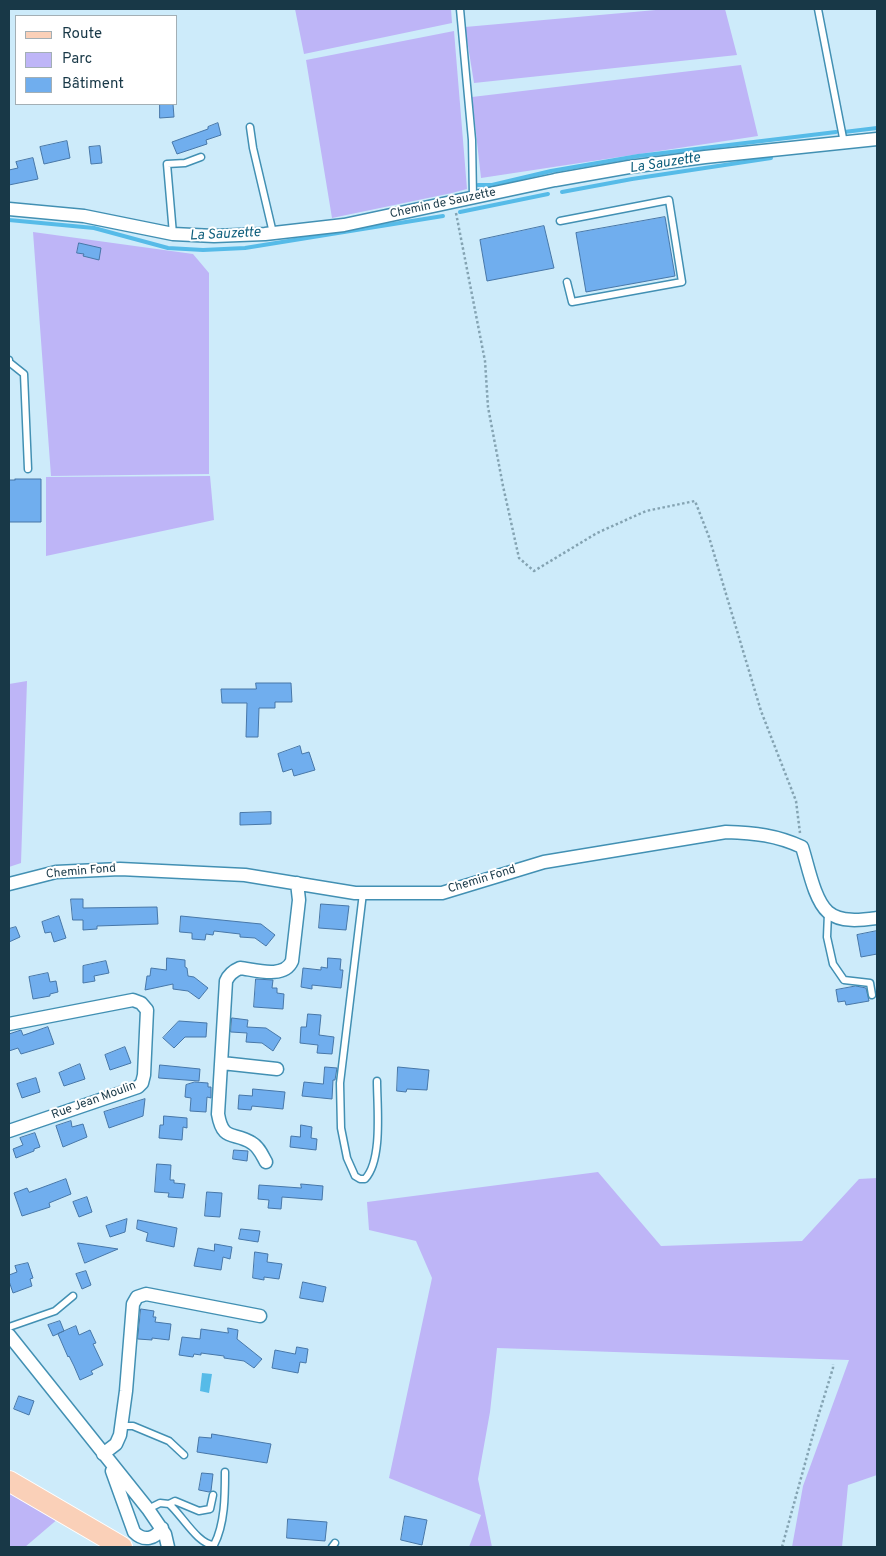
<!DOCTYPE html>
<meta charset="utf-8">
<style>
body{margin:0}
#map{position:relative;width:886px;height:1556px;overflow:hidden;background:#cdebfa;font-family:Overpass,sans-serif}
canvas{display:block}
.frame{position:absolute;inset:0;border:10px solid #183847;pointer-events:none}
.legend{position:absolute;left:15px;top:15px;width:162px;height:90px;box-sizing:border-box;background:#fff;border:1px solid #a3afb5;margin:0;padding:6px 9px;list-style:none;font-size:15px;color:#183847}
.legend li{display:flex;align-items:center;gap:10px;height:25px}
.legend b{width:25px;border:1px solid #a3afb5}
</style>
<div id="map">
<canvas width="886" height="1556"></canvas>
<div class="frame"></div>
<ul class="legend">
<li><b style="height:6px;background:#fad0b8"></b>Route</li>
<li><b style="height:14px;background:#beb5f7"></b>Parc</li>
<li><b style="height:14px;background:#70aeee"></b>Bâtiment</li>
</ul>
</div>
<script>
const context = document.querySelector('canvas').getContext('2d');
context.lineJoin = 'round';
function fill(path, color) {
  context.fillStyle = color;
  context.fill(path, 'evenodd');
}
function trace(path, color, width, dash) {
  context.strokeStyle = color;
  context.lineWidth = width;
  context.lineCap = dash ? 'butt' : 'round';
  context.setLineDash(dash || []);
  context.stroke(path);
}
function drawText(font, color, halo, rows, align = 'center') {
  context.font = font + ' Overpass,sans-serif';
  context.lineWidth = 4;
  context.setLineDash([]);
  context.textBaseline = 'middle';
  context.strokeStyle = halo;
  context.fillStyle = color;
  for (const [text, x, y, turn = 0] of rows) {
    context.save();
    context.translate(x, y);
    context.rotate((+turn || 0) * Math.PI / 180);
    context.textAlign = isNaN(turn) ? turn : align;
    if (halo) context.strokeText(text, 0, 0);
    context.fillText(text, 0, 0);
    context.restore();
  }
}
fill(new Path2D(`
 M295,9H451L452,23L304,54Z
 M667,9H725L737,55L474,83L465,27Z
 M454,31L467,189L452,193L332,218L306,60Z
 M741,65L758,136L481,178L472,97Z
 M33,232L193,254L209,273V474L51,476Z
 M210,476L214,520L46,556V477Z
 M27,681L21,863L9,867V684Z
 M598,1172L661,1246L802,1241L859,1179L877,1178V1475L848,1485L842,1547H792L803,1486L849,1360L497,1348L490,1412L478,1479L492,1547H469L481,1515L389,1478L432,1278L416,1241L369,1230L367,1202Z
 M9,1489L59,1518L25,1547H9Z`), '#beb5f7');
fill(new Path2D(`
 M202,1373L212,1374L209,1393L200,1391Z`), '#56bbe8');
trace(new Path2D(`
 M844,132L877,128
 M478,185H492L551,171L638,156L836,132
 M562,192L632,179L771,158
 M460,212L548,194
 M9,220L94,228L168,248L203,250L245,248L443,216`), '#56bbe8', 4);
const building = new Path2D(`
 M160,104H173L174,117L160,118Z
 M218,123L221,135L206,140L207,144L177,154L172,142L208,129V127Z
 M67,141L70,158L44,164L40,147Z
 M100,146L102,163L91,164L89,147Z
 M33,158L38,179L9,185V170L18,168L16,162Z
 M665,217L675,276L586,292L576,233Z
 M544,226L554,268L487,281L480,240Z
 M79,243L101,248L99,260L83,256L84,254L77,253Z
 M15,479H41V522H9V480H15Z
 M256,683H291L292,702H275V708H259L258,737H246L247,703H222L221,689H256Z
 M300,746L302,754L309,752L315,770L294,776L292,769L283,772L278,754Z
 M271,812V824L240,825V813Z
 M71,899H83V908L157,907L158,924L97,926V929L83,930V920H73Z
 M321,904L349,906L346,930L319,928Z
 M59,916L66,938L54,942L51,932L45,933L42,922Z
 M181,916L261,924L275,935L266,946L255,938L240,937V934L214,931L213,935L206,934L205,940L192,939V933L180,932Z
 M16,927L20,937L9,942V929Z
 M877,931V954L861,957L857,935Z
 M167,958L185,960V967L187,968L188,976L194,977L208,988L199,999L188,991L173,989V984L145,990L147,976H150L151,968L166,970Z
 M328,958L341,959L340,970H343L341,988L312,985V989L301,987L303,968L321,970V967L327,968Z
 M106,961L109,973L94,976L95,981L83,983V966Z
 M48,973L50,982L56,981L58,992L50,994V996L33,999L29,977Z
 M256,979L273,980L272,988H277V993L284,994L283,1009L254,1007Z
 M856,986L866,988L869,1001L846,1005L845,1001L838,1002L836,990Z
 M308,1014L321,1015L319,1035L334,1037L332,1054L317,1053L318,1045L300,1043L301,1027H306Z
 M232,1018L248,1020L247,1027L266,1028L281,1038L273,1051L262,1043L246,1042L247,1033L231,1032Z
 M179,1021L207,1023L206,1037H185L174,1048L163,1038Z
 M48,1027L54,1044L21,1054L18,1048L9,1051V1034L21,1030L23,1035Z
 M125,1047L131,1063L110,1070L105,1055Z
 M80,1064L85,1079L64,1086L59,1073Z
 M160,1065L200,1069L199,1081L159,1078Z
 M325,1067L337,1068L335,1080H333L332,1099L302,1096L304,1082L323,1084Z
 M398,1067L429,1070L427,1090L407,1089L406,1092L397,1091Z
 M36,1078L40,1092L22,1098L17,1084Z
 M195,1082L208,1083V1087H211V1098L207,1097L206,1112L190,1111L191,1098L185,1097L186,1085Z
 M253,1089L285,1092L283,1109L252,1106L251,1110L238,1109L239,1095L252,1096Z
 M145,1099L143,1116L109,1128L104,1112Z
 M164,1116L187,1118V1128L183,1127L182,1140L159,1138L160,1125H163Z
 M71,1121L72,1127L83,1124L87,1137L63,1147L56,1126Z
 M301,1125L312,1127L311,1138L317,1139L316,1150L290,1147L291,1136L300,1137Z
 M35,1133L40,1147L34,1149V1151L16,1158L13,1149L23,1145L20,1138Z
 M234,1150L248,1151L247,1161L233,1159Z
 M157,1164L171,1165L170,1180H174V1183L185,1184L183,1198L168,1197L169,1193L155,1192Z
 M66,1179L71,1194L49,1203L50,1207L22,1216L14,1193L27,1188L29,1192Z
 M301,1184L323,1186L322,1200L282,1197L281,1209L268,1208L269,1200L258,1199L259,1185L301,1188Z
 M207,1192L222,1193L220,1217L205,1216Z
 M87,1197L92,1212L79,1217L73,1202Z
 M127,1219L125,1232L110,1237L106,1226Z
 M138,1220L177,1228L174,1247L146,1241L148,1233L137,1229Z
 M241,1229L260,1231L258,1242L239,1239Z
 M78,1243L118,1249L85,1263Z
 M215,1244L232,1247L230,1259L223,1257L221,1270L194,1266L198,1248L214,1251Z
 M255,1252L268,1254L267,1262L282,1264L279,1279L264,1277V1280L253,1278Z
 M28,1263L33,1278L30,1279L32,1286L13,1293L9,1281V1275L17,1272L15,1266Z
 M86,1271L91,1285L82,1289L76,1274Z
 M303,1282L326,1287L323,1302L300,1298Z
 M141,1309L154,1311L153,1317H156L155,1322L171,1324L169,1340L152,1338V1340L138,1339Z
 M60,1321L64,1331L53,1336L48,1325Z
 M76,1326L79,1335L90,1330L96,1343L93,1344L103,1365L91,1371L93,1374L80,1380L74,1366L69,1356L68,1357L58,1334Z
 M228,1328L238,1330L237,1339L262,1359L254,1368L244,1361L224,1358V1356L201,1353V1355L194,1354L193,1357L179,1355L182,1337L200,1339L201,1329L228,1333Z
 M297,1347L308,1349L306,1363L300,1362L298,1373L272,1368L275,1350L295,1354Z
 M19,1396L34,1401L29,1415L14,1409Z
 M212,1434L271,1444L267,1463L197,1452L199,1437L211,1438Z
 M202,1473L213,1474L211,1491L209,1492L199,1490Z
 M405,1516L427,1520L422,1545L401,1540Z
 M288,1519L327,1522L325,1541L287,1538Z`);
fill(building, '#70aeee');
trace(building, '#4777a8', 1);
const lane = new Path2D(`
 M460,9L472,140L473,197
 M818,9L844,143
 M250,127L253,148L273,233
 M560,221L669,200L682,282L572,302L567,282
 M173,234L167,164L185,163L201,157
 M9,360V362L24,374L28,469
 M363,893L340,1083L341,1128L347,1158L355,1176L360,1179H365C383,1160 377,1106 377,1081
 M828,913L827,937L833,964L844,980L870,983L872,995
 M9,1327L55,1311L73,1296
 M121,1426H133L169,1441L184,1455
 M169,1504L175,1501L199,1511L210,1509L213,1495
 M148,1509L160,1503L169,1504C182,1515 198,1545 214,1545C225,1524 225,1495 225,1472
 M332,1547L335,1543`);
const street = new Path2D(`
 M9,209L84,216L173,234L214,236L265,234L344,225L555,180L629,167L705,157L877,139
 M9,884L56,872L120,869L245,875L355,893H442L544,862L726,832C755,833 776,835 802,847C808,865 814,900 828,912C841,923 862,920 877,918
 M9,1024L133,1000L141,1003L147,1010L144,1075L142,1083L138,1087L9,1131
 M222,1063L277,1069
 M266,1162C262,1155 259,1147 252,1143C234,1131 223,1143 218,1114L226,981C229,974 233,971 240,968C256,970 284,979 292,961L299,900L297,883
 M9,1335L148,1509L165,1534L168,1547
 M103,1454L116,1444L120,1435L126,1391L133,1304L137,1297L146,1294L260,1316
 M112,1471L134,1532C144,1542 155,1539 162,1528`);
const primary = new Path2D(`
 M9,1481L122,1547`);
trace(lane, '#4290b3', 9);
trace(street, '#4290b3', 15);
trace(primary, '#fff', 22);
trace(new Path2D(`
 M456,213L485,361L488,407L503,486L519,558L534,571L597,533L646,511L695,501L709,537L761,711L796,801L800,833
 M782,1547L817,1420L833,1368V1364`), '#84a3b2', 2.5, [2.5, 2.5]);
trace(lane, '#fff', 6);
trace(street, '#fff', 12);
trace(primary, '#fad0b8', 20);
drawText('12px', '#183847', '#fff', [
 ["Chemin de Sauzette",443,204,-12],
 ["Chemin Fond",81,872,-5],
 ["Chemin Fond",482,880,-17],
 ["Rue Jean Moulin",94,1101,-20]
]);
drawText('italic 14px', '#0d5e7c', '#fff', [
 ["La Sauzette",665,164,-9],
 ["La Sauzette",225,235,-3]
]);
</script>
